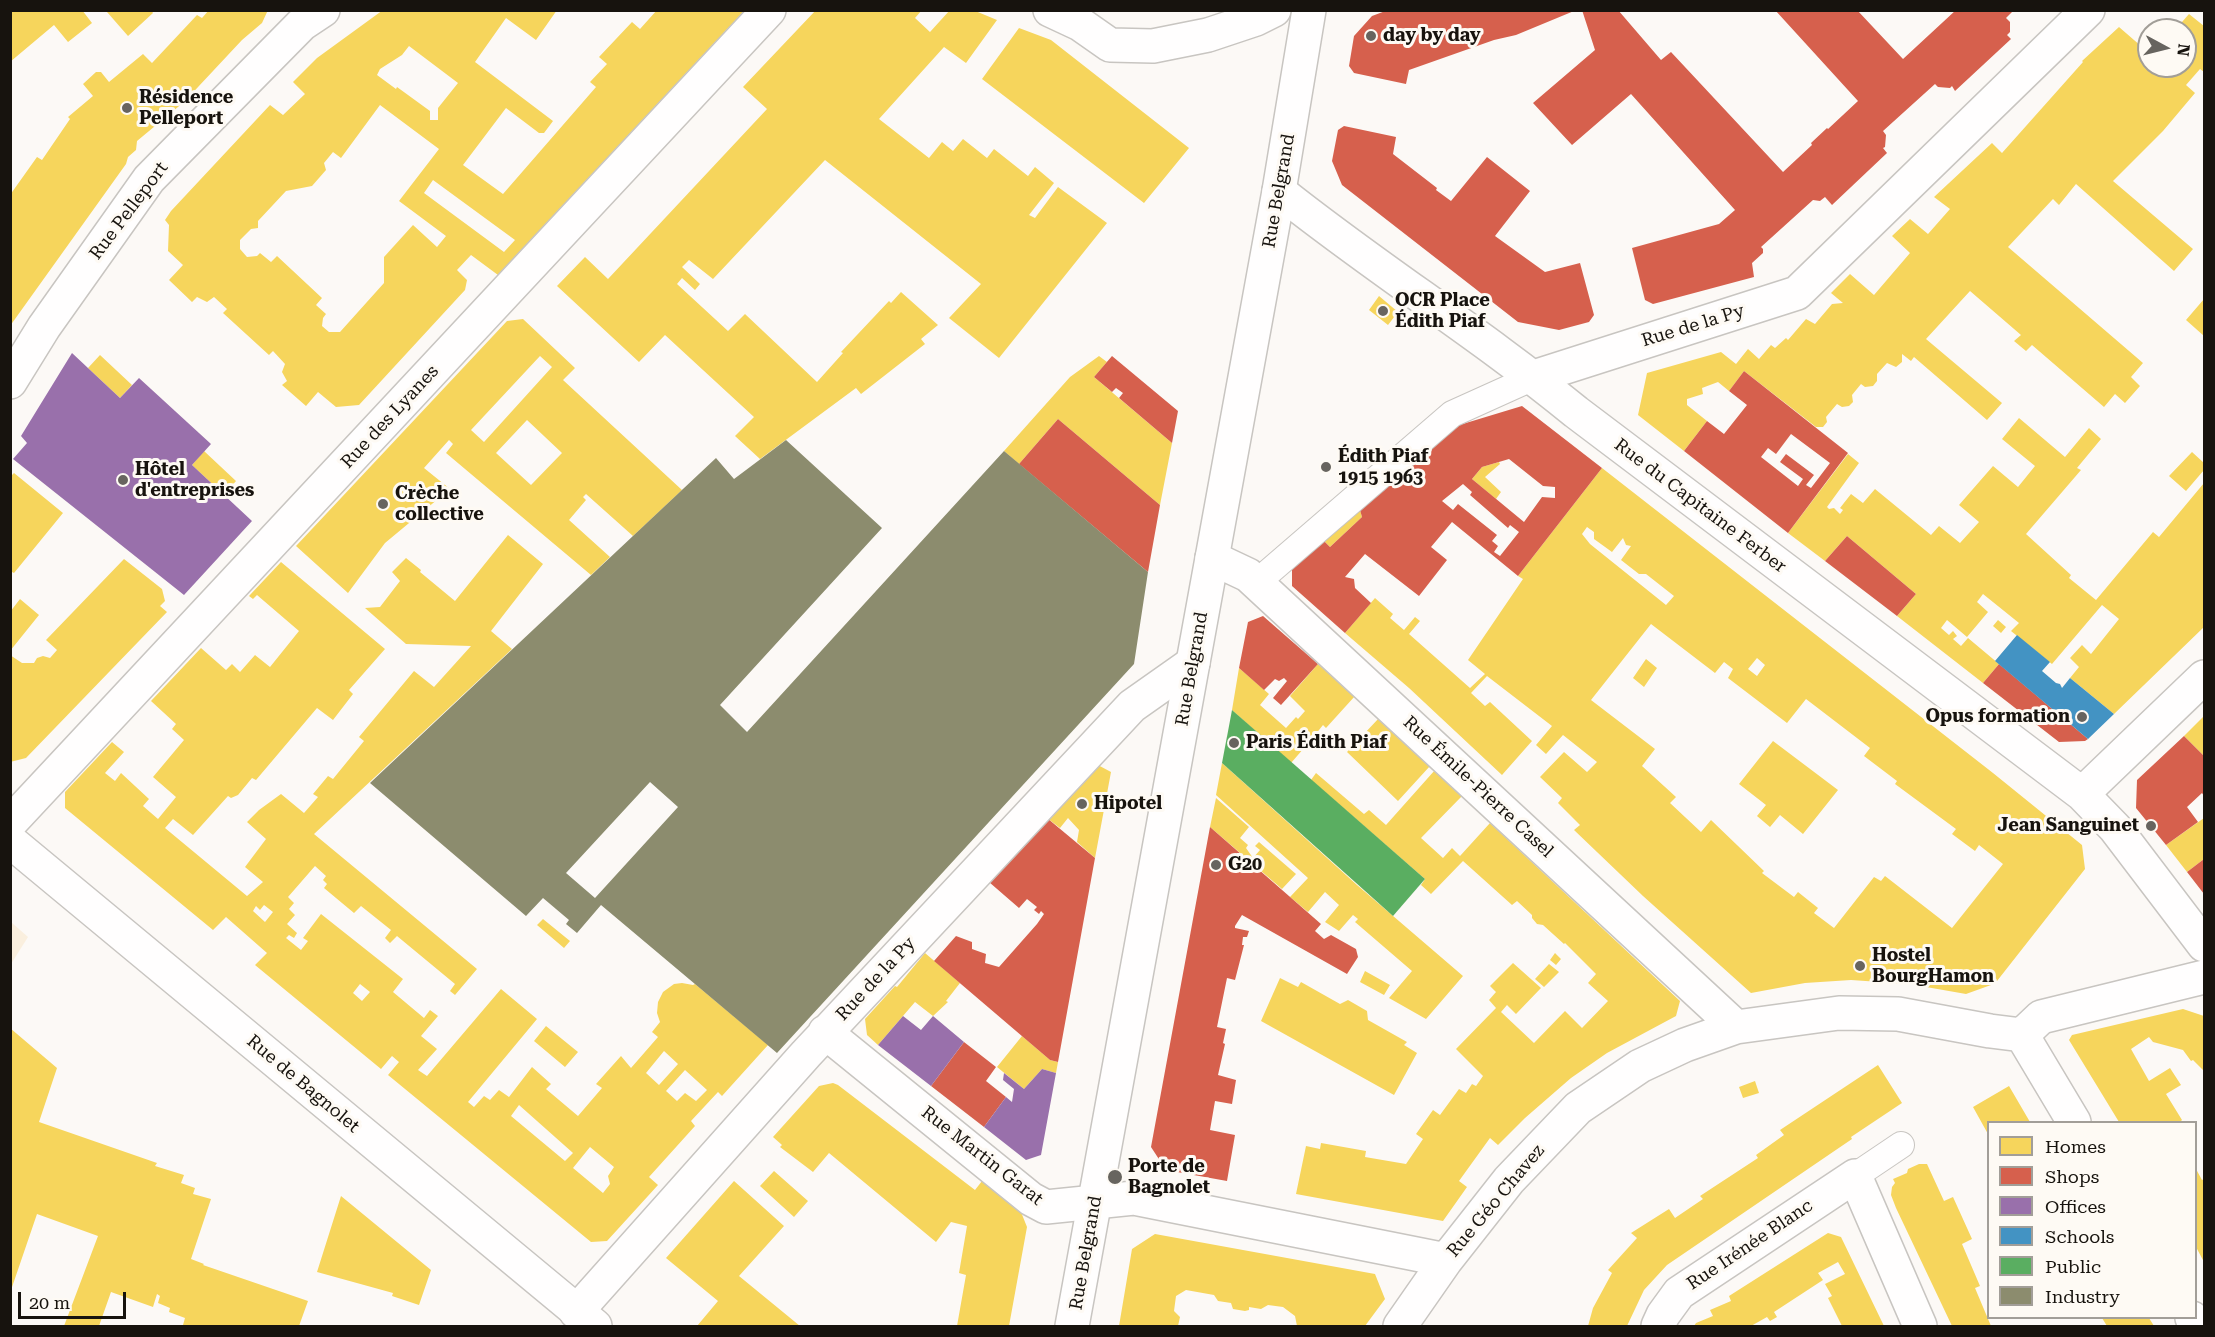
<!DOCTYPE html>
<meta charset="utf-8">
<style>
body{margin:0}
#map{position:relative;width:2215px;height:1337px;overflow:hidden;background:#fcf9f6;font-family:"Roboto Serif",serif}
canvas{display:block}
.frame{position:absolute;inset:0;border:12px solid #17130e;pointer-events:none}
.legend{position:absolute;left:1987px;top:1121px;width:210px;height:198px;box-sizing:border-box;background:#fefaf4;border:2px solid #a29e98;margin:0;padding:8px 10px;list-style:none;font-size:18px;color:#17130e}
.legend li{display:flex;align-items:center;gap:12px;height:30px}
.legend b{width:30px;border:2px solid #a29e98}
.north{position:absolute;left:2137px;top:18px;width:60px;height:60px;box-sizing:border-box;background:#fefaf4;border:2px solid #a29e98;border-radius:50%;rotate:97deg;font-size:16px;font-weight:700;line-height:24px;text-align:center;color:#17130e}
.north::after{content:'';display:block;margin:auto;width:21px;height:27px;background:#67645f;clip-path:polygon(50% 0,100% 100%,50% 72%,0 100%)}
.scale{position:absolute;left:18px;top:1292px;width:108px;height:27px;box-sizing:border-box;border:3px solid #17130e;border-top:0;padding-left:8px;font-size:18px;line-height:21px;white-space:nowrap;color:#17130e;-webkit-text-stroke:4px #fefaf4;paint-order:stroke}
</style>
<div id="map">
<canvas width="2215" height="1337"></canvas>
<div class="frame"></div>
<ul class="legend">
<li><b style="height:16px;background:#f6d55c"></b>Homes</li>
<li><b style="height:16px;background:#d6604d"></b>Shops</li>
<li><b style="height:16px;background:#9970ab"></b>Offices</li>
<li><b style="height:16px;background:#4393c3"></b>Schools</li>
<li><b style="height:16px;background:#5aae61"></b>Public</li>
<li><b style="height:16px;background:#8c8c6e"></b>Industry</li>
</ul>
<div class="north">N</div>
<div class="scale">20 m</div>
</div>
<script>
const context = document.querySelector('canvas').getContext('2d');
context.lineJoin = 'round';
function fill(path, color) {
  context.fillStyle = color;
  context.fill(path, 'evenodd');
}
function trace(path, color, width, dash) {
  context.strokeStyle = color;
  context.lineWidth = width;
  context.lineCap = dash ? 'butt' : 'round';
  context.setLineDash(dash || []);
  context.stroke(path);
}
function drawText(font, color, halo, rows, align = 'center') {
  context.font = font + ' "Roboto Serif",serif';
  context.lineWidth = 6;
  context.setLineDash([]);
  context.textBaseline = 'middle';
  context.strokeStyle = halo;
  context.fillStyle = color;
  for (const [text, x, y, turn = 0] of rows) {
    context.save();
    context.translate(x, y);
    context.rotate((+turn || 0) * Math.PI / 180);
    context.textAlign = isNaN(turn) ? turn : align;
    if (halo) context.strokeText(text, 0, 0);
    context.fillText(text, 0, 0);
    context.restore();
  }
}
fill(new Path2D(`
 M11,922L28,937L11,964Z`), '#faefde');
fill(new Path2D(`
 M10,10H82L92,23L68,42L54,25L10,62Z
 M109,10H151L153,13L128,36L107,12Z
 M209,10H268L262,23L242,40L184,102L137,141L136,150L128,157L126,164L10,326V195L37,157L42,160L70,119L68,117L93,96L83,84L96,72H101L109,82L143,54L152,63L197,15L202,18Z
 M383,10H557L536,40L506,18L475,62L553,121L544,133H539L506,108L463,165L503,194L596,87L590,82L607,64L599,57L632,22L640,29L657,10H745L498,275L471,255L457,270L467,280L465,290L359,405L336,407L318,392L306,406L282,385L287,381L282,372L285,364L273,351L269,355L223,313L227,309L214,297L207,302L197,297L192,302L169,280L183,265L168,251L169,225L165,220L171,211L270,105L283,115L305,94L293,82L317,58ZM409,46L458,83L438,108V120H430V111L397,87L396,89L377,75L380,69L402,55ZM380,105L439,149L399,201L446,236L437,247L413,225L384,257V283L340,332H329L322,326L323,318L326,314L316,305L322,298L277,256L271,262L260,253L257,256L247,257L240,249V240L251,229L258,228V221L286,191L312,186L326,170L324,163L333,152L341,158ZM433,180L515,240L504,252L424,193Z
 M816,10H922L915,18L930,32L950,10H973L997,20L966,63L944,47L879,119L929,158L942,142L953,151L963,139L987,158L994,149L1028,176L1035,167L1054,183L1029,215L1035,218L1058,187L1107,223L999,358L949,318L981,284L825,160L713,279L689,260L682,267L700,284L695,290L682,278L677,284L728,331L745,314L817,382L843,353L841,352L889,301L891,303L901,292L938,325L921,339L925,344L861,394L856,388L760,459L735,436L754,417L665,335L639,362L557,286L585,257L608,279L767,109L743,87Z
 M2189,14L2204,26V72L2200,69L2186,85L2195,93L2163,131L2113,181L2193,249L2174,271L2076,184L2059,205L2053,199L2008,247L2143,363L2131,377L2140,386L2125,403L2115,394L2104,407L2032,345L2026,351L2014,341L2021,335L1970,291L1926,339L2002,403L1987,420L1914,357L1911,361L1902,354V362L1896,367L1887,363L1877,374V381L1873,386L1865,387L1861,384L1852,395L1853,402L1849,406L1842,407L1837,404L1826,417L1827,422L1823,427H1816L1744,371L1729,391L1718,382L1702,388L1703,394L1687,399V405L1707,421L1684,451L1638,415L1647,373L1721,352L1736,364L1748,349L1759,359L1771,345L1775,348L1786,338L1788,340L1806,319L1815,324L1832,304L1843,303L1831,293L1850,274L1874,295L1910,253L1892,236L1910,219L1928,234L1950,209L1934,197L1992,143L2002,153L2083,62L2082,61L2119,27L2149,53V66H2185V30H2175Z
 M1019,28L1051,40L1189,148L1144,203L982,79Z
 M1379,296L1398,312L1388,325L1369,310Z
 M2204,299V336L2186,320Z
 M523,319L575,368L563,380L682,490L633,536L586,494L583,497L586,500L569,520L610,557L591,575L446,453L453,444L449,440L424,468L450,489L385,543L348,593L296,546L507,321ZM540,356L552,367L484,442L471,430ZM527,420L562,453L531,485L496,453Z
 M100,355L132,385L120,398L88,368Z
 M1099,356L1107,362L1094,377L1172,443L1160,505L1058,419L1019,464L1004,451L1070,377Z
 M2019,418L2065,457L2089,428L2101,439L2077,468L2081,470L2026,534L2071,575L2069,578L2096,600L2153,532L2159,537L2204,483V627L2114,714L2070,678L2079,667L2070,658L2082,645L2091,654L2119,619L2102,605L2052,664L2011,631L2019,623L1983,594L1977,602L1988,612L1967,637L1947,620L1941,628L1949,635L1953,631L1957,636L1953,639L1961,646L1968,638L1999,664L1983,683L1897,616L1916,594L1847,536L1825,561L1788,533L1848,454L1859,463L1827,507L1829,509L1834,508L1840,514L1843,510L1840,508L1851,494L1863,503L1875,489L1931,535L1939,526L1960,543L1979,522L1959,505L1993,466L2018,487L2035,466L2002,439Z
 M204,451L236,481L224,495L192,465Z
 M2192,452L2204,463V470L2186,491L2169,476Z
 M1499,462L1500,464L1485,477L1501,492L1496,499L1472,479L1482,467Z
 M1602,468L1993,773L2082,845L2085,869L1997,981L1994,980L1991,985L1966,994L1909,984L1851,980L1805,983L1751,993L1643,896L1574,830L1580,825L1558,803L1562,798L1540,777L1564,752L1587,772L1597,762L1563,735L1546,754L1536,745L1552,726L1487,676L1471,693L1485,706L1490,702L1532,741L1502,775L1409,688L1345,633L1375,598L1393,614L1390,618L1404,630L1415,617L1420,621L1409,634L1470,688L1485,674L1468,660L1523,579L1518,576ZM1587,527L1594,532V539L1612,552L1623,538L1626,545L1631,546L1621,560L1639,574H1646L1674,596L1666,605L1590,544L1582,534ZM1651,624L1715,673L1724,662L1733,669L1728,678L1787,723L1806,699L1870,748L1864,756L1897,781L1895,784L1956,829L1952,834L1975,851L1979,845L2003,864L1952,928L1885,876L1881,881L1874,877L1834,928L1814,913L1818,908L1798,892L1794,897L1762,873L1764,871L1711,820L1701,832L1670,803L1676,797L1642,766L1655,749L1591,700ZM1757,658L1765,665L1757,676L1748,669Z
 M14,473L63,513L14,573L10,571V477Z
 M1360,510L1362,517L1330,547L1324,541Z
 M508,535L543,564L491,631L512,649L314,834L477,969L455,995L450,991L455,984L397,936L390,943L385,938L391,930L361,906L354,913L324,888L327,884L323,880L326,876L315,866L288,897L294,903L289,909L295,915L287,924L297,933L294,938L289,935L286,938L301,950L308,941L303,938L321,914L403,979L393,992L424,1018L430,1010L438,1016L421,1036L437,1049L418,1070L427,1076L501,989L537,1019L468,1102L474,1107L484,1096L490,1100L499,1090L509,1097L532,1067L551,1084L546,1089L578,1116L602,1088L596,1084L621,1056L631,1068L658,1037L652,1032L660,1022L657,1013L658,1002L663,992L674,984L682,983L693,985L695,984L768,1045L722,1096L718,1092L691,1121L695,1126L649,1177L658,1185L607,1241L591,1242L388,1075L399,1062L392,1056L381,1069L255,965L267,953L226,917L213,930L65,808V792L112,742L124,752L105,773L115,781L121,773L149,799L143,806L158,819L176,797L153,777L184,740L172,729L176,724L151,701L201,648L226,670L232,664L240,672L255,655L270,667L299,631L257,595L253,599L249,596L281,562L385,649L349,690L353,694L333,720L317,708L256,780L252,778L238,795L231,798L228,796L193,835L173,819L165,828L247,896L263,882L245,867L266,839L247,822L259,810L281,794L304,813L318,797L313,794L328,776L333,779L364,741L359,737L414,671L434,687L471,646L406,644L365,608L380,607L400,581L392,572L406,558L421,570L420,572L455,601ZM264,905L273,912L265,922L253,911L256,906L260,910ZM360,984L370,992L362,1001L353,993ZM664,1051L678,1064L659,1085L646,1073ZM685,1070L707,1090L696,1101L685,1093L677,1101L666,1091ZM519,1105L573,1153L565,1161L511,1116ZM590,1147L614,1167L608,1176L610,1184L603,1193L573,1168Z
 M124,559L162,589L165,601L160,606L167,612L26,758L10,762V655L22,663H34L37,658L43,656L50,658L57,650L46,640Z
 M20,599L39,615L10,651V612Z
 M1998,620L2006,627L2001,633L1993,626Z
 M1646,659L1657,668L1644,687L1633,678Z
 M1318,664L1355,696L1326,728L1323,725L1315,735L1321,740L1316,744L1311,740L1291,763L1232,710L1239,668L1269,694L1260,705L1286,728L1296,717L1298,719L1305,711L1290,696Z
 M2204,716V756L2184,736Z
 M1379,718L1430,766L1398,801L1347,752Z
 M1773,741L1838,790L1803,834L1780,815L1770,827L1757,816L1766,805L1739,784Z
 M1222,763L1357,885L1463,976L1426,1019L1389,998L1412,971L1355,922L1358,919L1353,915L1339,931L1325,922L1339,905L1325,892L1308,912L1290,897L1308,878L1216,795Z
 M1096,764L1111,772L1095,858L1077,842L1079,830L1068,818L1060,828L1047,818Z
 M1435,770L1462,796L1421,838L1443,858L1452,848L1460,856L1490,823L1680,1001L1676,1016L1607,1053L1571,1078L1525,1118L1498,1145L1490,1138L1459,1181L1467,1187L1443,1221L1296,1194L1306,1146L1320,1149L1321,1143L1366,1151L1365,1157L1406,1164L1423,1139L1416,1134L1433,1110L1440,1115L1459,1089L1466,1093L1472,1084L1476,1086L1483,1076L1456,1049L1496,1008L1489,1000L1496,992L1490,986L1513,963L1541,988L1516,1014L1507,1005L1501,1012L1534,1043L1565,1011L1582,1028L1608,1001L1588,983L1596,974L1565,943L1564,944L1543,925L1537,924L1532,918V915L1517,901L1512,905L1463,861L1431,894L1421,885L1425,879L1311,780L1316,773L1364,814L1369,810L1386,825Z
 M1216,798L1249,827L1240,838L1248,845L1246,848L1253,858L1260,850L1255,846L1259,842L1296,874L1282,889L1210,827Z
 M2204,818V859L2187,872L2166,845Z
 M543,919L570,941L564,948L537,925Z
 M925,953L960,983L946,1001L948,1002L933,1016L915,1002L878,1045L867,1035L865,1019L895,986L897,987Z
 M1555,953L1561,959L1556,965L1550,960Z
 M1549,964L1559,972L1544,987L1535,979Z
 M1365,971L1390,985L1384,995L1360,982Z
 M1280,978L1298,987L1301,982L1340,1004L1348,1000L1367,1011L1368,1020L1407,1042L1404,1045L1417,1053L1394,1095L1261,1021Z
 M2183,1009L2204,1016V1071L2193,1060L2191,1061L2183,1050L2153,1042L2149,1037L2131,1049L2149,1081L2170,1068L2181,1085L2166,1094L2182,1120L2180,1122H2119L2069,1040L2072,1035Z
 M546,1026L578,1052L565,1067L534,1041Z
 M10,1028L57,1068L39,1122L157,1163L155,1166L184,1175L181,1183L195,1188L193,1194L211,1199L191,1259L204,1264L203,1265L308,1301L299,1326H188L183,1325L185,1318L169,1312L170,1308L158,1303L160,1296L157,1294L153,1307L111,1292L99,1326H64L98,1236L37,1214L10,1293Z
 M1022,1036L1050,1060L1058,1062L1056,1073L1042,1069L1024,1089L997,1067Z
 M1878,1065L1902,1103L1851,1137L1852,1139L1667,1265L1644,1290L1627,1326H1588L1593,1308L1612,1273L1608,1270L1637,1238L1631,1233L1669,1209L1675,1218L1703,1199L1700,1196L1758,1158L1756,1155L1784,1135L1780,1130Z
 M1755,1081L1759,1093L1743,1098L1739,1087Z
 M833,1083L838,1085L975,1190L982,1181L1021,1212L1027,1227L1009,1326H957L966,1275L959,1273L967,1226L951,1222L936,1242L829,1153L813,1172L780,1147L782,1145L773,1137L819,1086Z
 M2009,1086L2030,1122H1989L1988,1134L1973,1107Z
 M1919,1164H1927L1944,1201L1953,1197L1972,1239L1962,1244L1980,1286L1975,1288L1991,1326H1952L1896,1208L1891,1195L1892,1187L1895,1183L1893,1179L1907,1173L1908,1169Z
 M2196,1169L2202,1180L2204,1179V1262L2196,1247Z
 M774,1171L808,1201L794,1217L760,1186Z
 M734,1181L784,1226L739,1276L800,1326H697L718,1301L666,1258Z
 M341,1196L431,1270L419,1305L392,1296L393,1293L317,1272Z
 M1828,1233L1841,1237L1884,1326H1842L1828,1298L1832,1296L1825,1284L1845,1274L1838,1262L1818,1273L1823,1280L1774,1312L1777,1317L1770,1321L1767,1317L1751,1326H1694L1696,1323L1713,1316L1710,1310L1731,1301L1729,1296Z
 M1155,1234L1375,1274L1385,1299L1365,1326H1297L1295,1316L1283,1307L1268,1305L1261,1309L1249,1307V1310L1245,1311L1233,1309L1231,1303L1218,1301L1214,1295L1186,1290L1176,1296L1174,1311L1180,1317L1178,1326H1119L1132,1249Z
 M2102,1318H2149L2154,1326H2107Z`), '#f6d55c');
fill(new Path2D(`
 M1388,10H1574V11L1516,35L1494,40L1409,70L1406,84L1354,73L1349,66L1354,36L1372,16Z
 M1582,10H1618L1661,60L1671,52L1783,172L1812,145L1811,143L1827,128L1828,129L1858,101L1775,10H1857L1903,59L1956,10H2014L2006,18L2010,22V32L2007,35L2011,39L1955,91L1952,86L1950,88L1938,87L1935,84L1883,131L1886,135L1885,147L1883,148L1887,153L1832,205L1825,197L1820,201L1813,200L1761,247L1763,249V253L1752,263L1754,277L1653,304L1645,300L1632,248L1719,224L1735,210L1631,94L1572,145L1533,103L1595,50Z
 M1344,126L1396,137L1393,154L1437,188L1436,190L1451,201L1487,157L1530,191L1495,236L1545,272L1580,263L1594,315L1589,322L1559,330L1518,322L1342,185L1332,161L1338,130Z
 M1112,356L1178,411L1172,443L1119,398L1123,393L1116,388L1112,392L1094,377Z
 M1744,371L1848,453L1788,533L1684,451L1707,421L1724,434L1747,405L1729,391ZM1791,434L1830,463L1811,488L1806,485L1814,475L1786,454L1780,462L1803,479L1798,486L1761,457L1768,448L1776,454Z
 M1522,406L1602,468L1518,576L1452,522L1431,547L1447,560L1419,596L1365,554L1345,577L1354,579L1355,588L1371,603L1345,633L1292,586V569L1324,541L1330,547L1362,517L1360,510L1456,426ZM1509,459L1543,486L1555,487V498L1542,497L1524,522L1472,479L1482,467ZM1463,484L1472,492L1470,495L1508,528L1510,525L1519,532L1500,556L1494,552L1498,546L1492,541L1497,535L1458,504L1453,510L1442,501Z
 M1058,419L1160,505L1148,572L1019,464Z
 M1847,536L1916,594L1897,616L1825,561Z
 M1263,616L1318,664L1281,705L1273,698L1287,681L1284,678L1279,681L1275,679L1264,690L1239,668L1248,622Z
 M1999,664L2088,739L2085,741L2059,742L1983,683Z
 M2184,736L2204,756V796L2202,793L2187,807L2198,822L2166,845L2136,808L2137,780Z
 M1047,818L1095,858L1058,1062L1050,1060L934,961L956,936L972,942V949L986,954L985,963L999,967L1037,924L1044,914L1041,911L1039,914L1034,910L1037,907L1027,899L1019,908L989,882Z
 M1210,827L1321,924L1315,931L1324,939L1331,935L1356,949L1358,957L1347,974L1242,915L1235,926V928L1249,931L1247,937H1243L1242,945H1244L1235,980L1227,978L1217,1027L1226,1029L1223,1043L1225,1044L1218,1075L1236,1080L1232,1104L1215,1101L1210,1130L1235,1135L1227,1181L1166,1170L1151,1147Z
 M2204,859V894L2187,872Z
 M964,1042L996,1067L986,1081L1006,1097L984,1127L931,1086Z`), '#d6604d');
fill(new Path2D(`
 M72,353L120,398L139,378L211,444L192,465L252,521L184,595L13,459L27,443L21,436Z
 M903,1016L921,1030L933,1016L964,1042L931,1086L878,1045Z
 M1042,1069L1056,1073L1041,1155L1026,1160L984,1127L1006,1097L1012,1102L1014,1089L1003,1080L1004,1073L1024,1089Z`), '#9970ab');
fill(new Path2D(`
 M2017,635L2050,662L2042,671L2056,683L2060,684L2062,688L2070,678L2114,714L2088,739L1995,661Z`), '#4393c3');
fill(new Path2D(`
 M1232,710L1425,879L1393,916L1222,763Z`), '#5aae61');
fill(new Path2D(`
 M786,440L882,528L720,705L747,732L1004,451L1148,572L1134,664L777,1053L601,905L577,933L566,924L569,920L543,898L526,916L370,783L716,458L734,479ZM650,782L678,807L595,898L566,873Z`), '#8c8c6e');
const pedestrian = new Path2D(`
 M1256,583L1452,414L1534,377
 M1855,1176L1901,1145`);
const minor = new Path2D(`
 M1050,10L1080,24L1110,45L1153,46L1208,35L1256,19L1274,10
 M1279,191C1375,268 1481,334 1576,412L2082,794L2115,828L2204,945
 M1534,377L1797,293L2088,10
 M10,382L44,327L149,179L302,24L323,10
 M1212,558L1248,575L1736,1027
 M2082,794L2204,677
 M10,823L769,10
 M825,1032L1031,1199L1046,1207L1134,1198L1446,1260
 M2022,1035L2041,1017L2204,977
 M2022,1035L2074,1122
 M576,1312L806,1054L1132,706L1193,663
 M2192,1318L2198,1326
 M1400,1326L1446,1260L1509,1180L1578,1108L1640,1066L1685,1045L1736,1027L1839,1013L1898,1014L1990,1031L2022,1035
 M1658,1326L1663,1315L1679,1293L1855,1176L1920,1326`);
const tertiary = new Path2D(`
 M10,841L595,1326`);
const primary = new Path2D(`
 M1072,1326L1279,191L1309,10`);
trace(pedestrian, '#c8c5c1', 28);
trace(minor, '#c8c5c1', 36);
trace(tertiary, '#c8c5c1', 36);
trace(primary, '#c8c5c1', 36);
trace(pedestrian, '#fffefe', 26);
trace(minor, '#fffefe', 33);
trace(tertiary, '#fffefe', 33);
trace(primary, '#fffefe', 33);
for (const [x, y, r, color] of [
 [1371,36,6,"#67645f"],
 [127,108,6,"#67645f"],
 [1383,311,6,"#67645f"],
 [1326,467,6,"#67645f"],
 [123,480,6,"#67645f"],
 [383,504,6,"#67645f"],
 [2082,717,6,"#67645f"],
 [1234,743,6,"#67645f"],
 [1082,804,6,"#67645f"],
 [2151,826,6,"#67645f"],
 [1216,865,6,"#67645f"],
 [1860,966,6,"#67645f"],
 [1115,1177,8,"#67645f"]
]) {
  const dot = new Path2D();
  dot.arc(x, y, r, 0, 2 * Math.PI);
  context.fillStyle = color;
  context.fill(dot);
  trace(dot, '#fefaf4', 2);
}
drawText('bold 18px', '#17130e', '#fefaf4', [
 ["day by day",1383,36],
 ["Résidence",139,98],
 ["Pelleport",139,119],
 ["OCR Place",1395,301],
 ["Édith Piaf",1395,322],
 ["Édith Piaf",1338,457],
 ["1915 1963",1338,478],
 ["Hôtel",135,470],
 ["d'entreprises",135,491],
 ["Crèche",395,494],
 ["collective",395,515],
 ["Opus formation",2070,717,"right"],
 ["Paris Édith Piaf",1246,743],
 ["Hipotel",1094,804],
 ["Jean Sanguinet",2139,826,"right"],
 ["G20",1228,865],
 ["Hostel",1872,956],
 ["BourgHamon",1872,977],
 ["Porte de",1128,1167],
 ["Bagnolet",1128,1188]
], 'left');
drawText('18px', '#17130e', '#fefaf4', [
 ["Rue Belgrand",1279,191,-80],
 ["Rue Pelleport",129,211,-53],
 ["Rue de la Py",1693,326,-17],
 ["Rue des Lyanes",390,417,-47],
 ["Rue du Capitaine Ferber",1700,506,37],
 ["Rue Belgrand",1192,669,-80],
 ["Rue Émile-Pierre Casel",1478,787,43],
 ["Rue de la Py",876,979,-47],
 ["Rue de Bagnolet",303,1084,40],
 ["Rue Martin Garat",982,1156,38],
 ["Rue Géo Chavez",1496,1201,-50],
 ["Rue Irénée Blanc",1750,1245,-34],
 ["Rue Belgrand",1086,1253,-80]
]);
</script>
